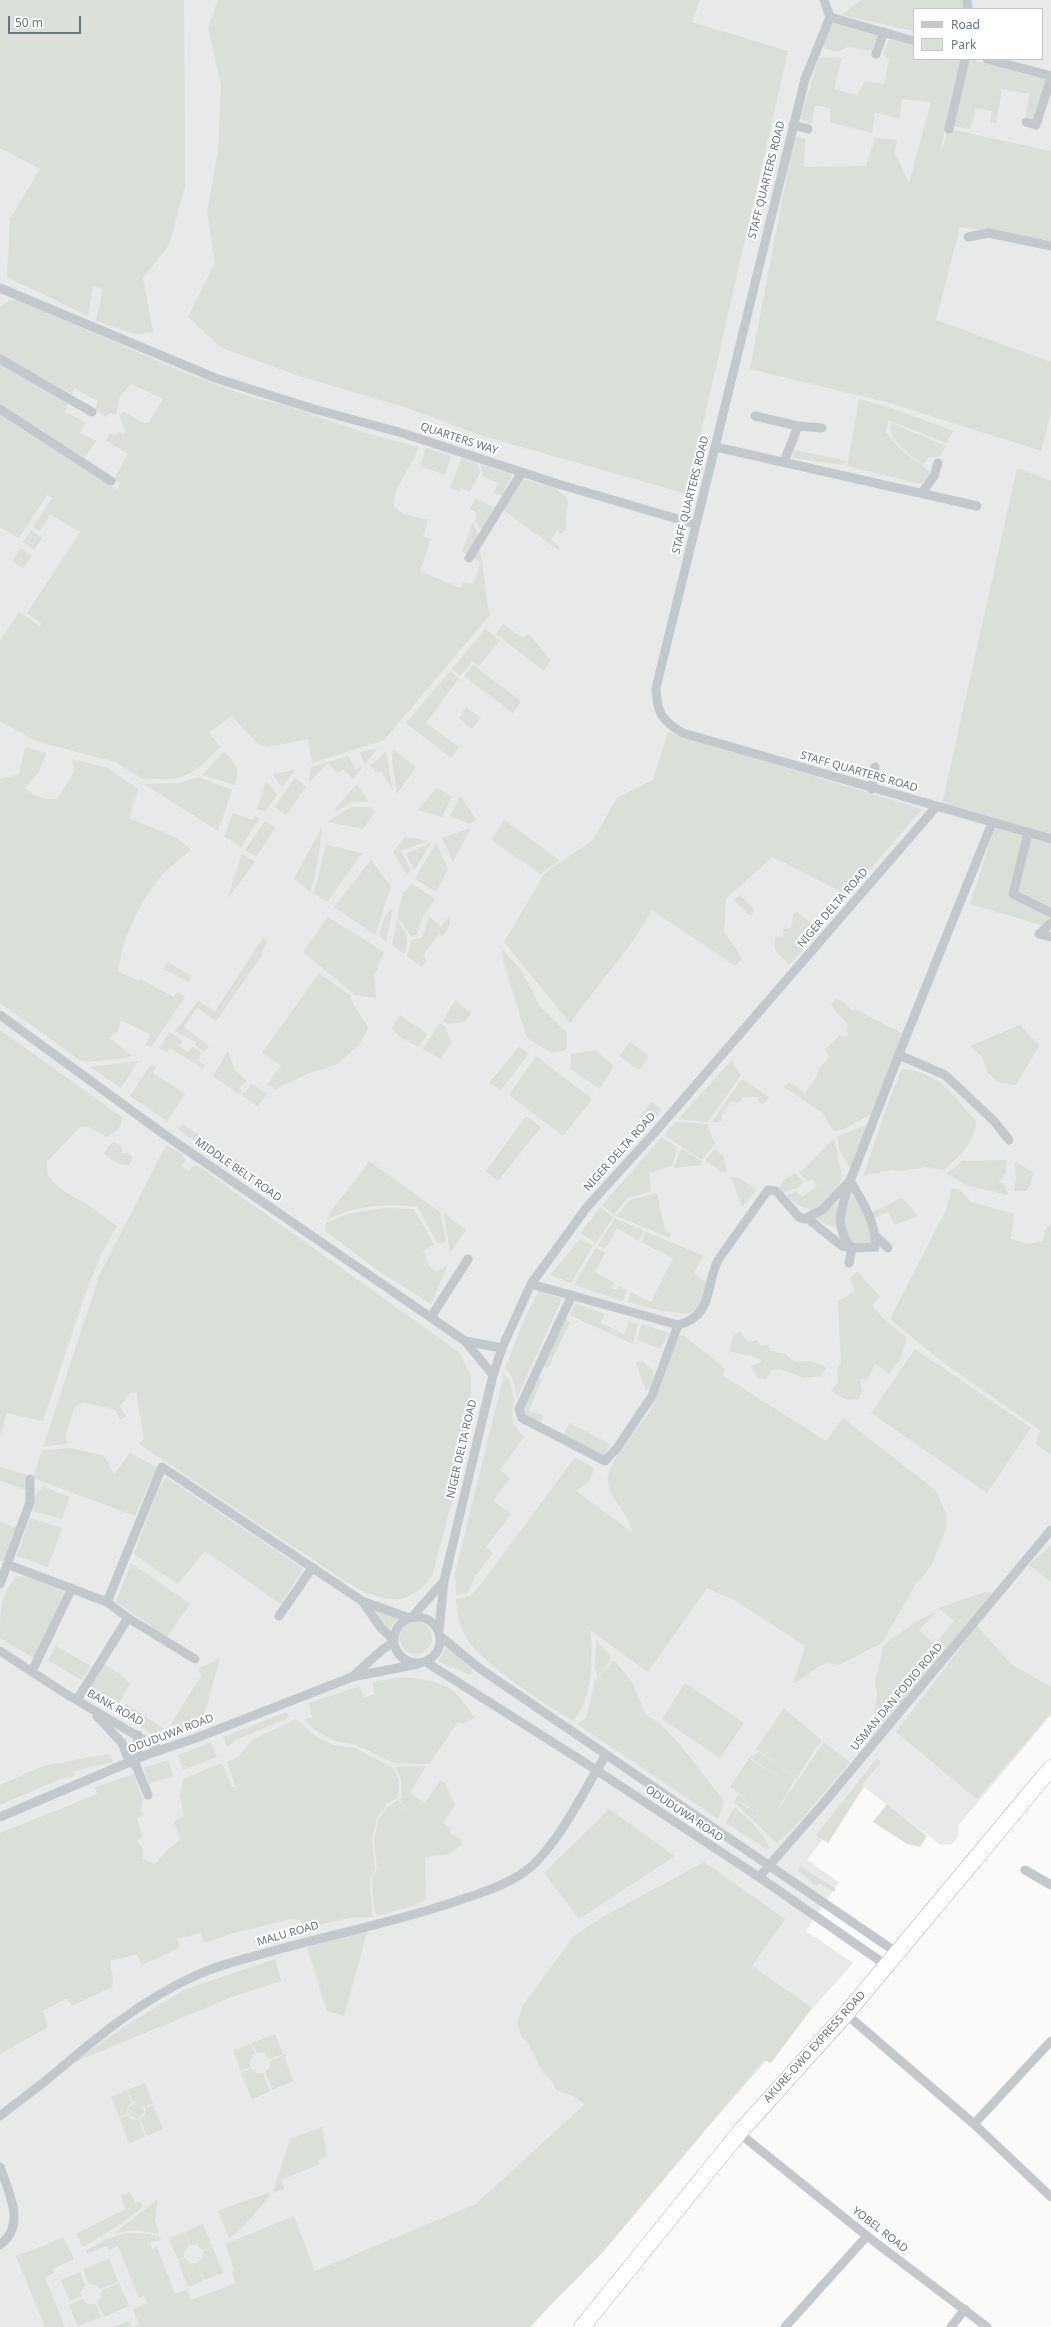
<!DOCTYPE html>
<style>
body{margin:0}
#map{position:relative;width:1051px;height:2327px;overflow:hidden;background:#fafaf8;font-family:"Noto Sans",sans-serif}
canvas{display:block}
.legend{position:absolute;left:913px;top:8px;width:130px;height:52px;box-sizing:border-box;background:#fff;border:1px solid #c1c8cd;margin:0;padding:5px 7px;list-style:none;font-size:12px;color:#657683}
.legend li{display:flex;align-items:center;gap:8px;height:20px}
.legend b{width:20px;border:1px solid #c1c8cd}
.scale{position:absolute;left:8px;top:16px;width:73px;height:18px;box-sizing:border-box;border:2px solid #657683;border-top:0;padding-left:5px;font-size:12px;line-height:14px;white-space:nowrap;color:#657683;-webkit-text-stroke:3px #fff;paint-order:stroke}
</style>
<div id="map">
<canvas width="1051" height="2327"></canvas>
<ul class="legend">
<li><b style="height:5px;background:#c3c8cc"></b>Road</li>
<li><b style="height:11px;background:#dadfd7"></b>Park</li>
</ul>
<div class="scale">50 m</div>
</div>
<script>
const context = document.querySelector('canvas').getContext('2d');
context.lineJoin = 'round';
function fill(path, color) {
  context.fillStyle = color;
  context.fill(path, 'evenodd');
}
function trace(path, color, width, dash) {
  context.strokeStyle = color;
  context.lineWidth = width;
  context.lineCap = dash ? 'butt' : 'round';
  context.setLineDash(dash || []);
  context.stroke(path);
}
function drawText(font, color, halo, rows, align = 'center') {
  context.font = font + ' "Noto Sans",sans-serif';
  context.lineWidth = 4;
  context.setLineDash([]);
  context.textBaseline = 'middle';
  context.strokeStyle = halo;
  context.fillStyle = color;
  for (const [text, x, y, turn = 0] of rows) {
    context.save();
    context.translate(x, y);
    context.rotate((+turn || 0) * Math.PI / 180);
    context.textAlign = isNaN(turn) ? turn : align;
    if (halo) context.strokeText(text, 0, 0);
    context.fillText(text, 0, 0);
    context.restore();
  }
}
fill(new Path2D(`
 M0,0H1051V1715L958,1826L959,1836L952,1844L941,1845L864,1787L828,1843L822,1840L807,1860L839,1882L806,1931L853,1963L531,2327H0ZM914,9H1042V59H914Z`), '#e8e9e9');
fill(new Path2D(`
 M0,0H184L185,186L169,245L143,278L153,332L135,334L96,321L103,289L93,286L88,316L7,277L10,219L40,169L0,148Z
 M218,0H700L692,22L788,51L687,494L483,436L404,407L296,375L220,347L188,317L215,263L207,212L218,152L221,85L208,28Z
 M861,0H964L963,9H914V31L842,15Z
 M832,21L880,34L872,51L848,47L837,52L822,47Z
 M889,39L914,46V59H960L940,153L949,129L1050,151L1051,150V242L960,227L936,320L1051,362V413L1041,451L890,403L750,369L794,137L805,138L804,167L866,166L875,138L897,140L895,153L909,183L931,102L902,99L899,119L875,112L872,133L830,122V108L815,105L811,124L800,118L819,57L842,58L834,89L857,95L865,81L884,84L889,59L883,55Z
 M969,59L1048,79L1034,119L1026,117L1029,94L1002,89L996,123L990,122L992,111L976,108L970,129L954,126Z
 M10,300H19L183,372L250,397L284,405L363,432L418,447C413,467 392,486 394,507L404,514L428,520L423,536L431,539L420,571L460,588L464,582L473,584L481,562L473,558L479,548C485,570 484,593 490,615L384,740L312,763L308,739L268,747L258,744L232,716L209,732L220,747C205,762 191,779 168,779C159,780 153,778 143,779L115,762L36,741L0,721V641L19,612L39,626L42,624L27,613L80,532L50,514L40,531L33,527L52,498L47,495L19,538L0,527V414L117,490L120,483L114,480L128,454L106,440L110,433L115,435L119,432L124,434L126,430L123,426L120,416L123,411L144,423L149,422L163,399L131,384L120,396L116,415L110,413L106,417L95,410L98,401L74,388L72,394L0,355V307Z
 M0,362L70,402L65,412L86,422L80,433L96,441L85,458L0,404Z
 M859,399L891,408L953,431L946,443L888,420L886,432C898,448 912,460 929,470V477L920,484L847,466Z
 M891,423L946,446L940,457H928L923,465C911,455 886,440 891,423Z
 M426,448L451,456L445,475L420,466Z
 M794,450L847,461L844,465L793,458Z
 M462,458L477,463L480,472L470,492L461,488L460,491L450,488Z
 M480,464L512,474L503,496L494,493L498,483L482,476L483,471Z
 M1017,468L1051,481V837L941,809Z
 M526,480L555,488L567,498C569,509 564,519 566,530L561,534L557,530L551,539L560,548L558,550L502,509L519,481Z
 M475,498L494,508L481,531L475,521L477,513L470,509Z
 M473,522L478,534L468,554L462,552Z
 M31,530L42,538L34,550L23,542Z
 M21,548L32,556L23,568L12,561Z
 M503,624L523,638L528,634C537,640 541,652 551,660L544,671L496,634Z
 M485,629L500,640L479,666L472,661L460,676L452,669Z
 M473,665L521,701L513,713L464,676Z
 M450,671L459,678L426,723L459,747L451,758L406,723Z
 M466,707L481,718L472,729L459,718Z
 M668,732L922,809L848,895L773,857L726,898L724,931L742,958L735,966L652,910L632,942L570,1023L504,942L545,873L593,840L617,798L653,780Z
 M25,747L46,753L40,770L25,788C34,797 46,799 57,799L74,772L72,759L108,768L138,789L129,818L177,838L191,850C180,859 168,868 159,879C138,903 123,939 118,971L139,981L140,979L174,997L177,992L185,997L151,1047L146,1045L150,1034L121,1020L118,1031L110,1038L132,1056L126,1058L88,1062L80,1060L0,1003V779L19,774Z
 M378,748L353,779L343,769L338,773L328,763L309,782L311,767L348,756L356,770L365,765L360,752Z
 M393,749L416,767L397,794L392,760Z
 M224,751C235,763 241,768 235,785L202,775Z
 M386,751L393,791L381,771L376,773L371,766Z
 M295,770L283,786L280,785L273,774Z
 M199,777L232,790L218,831L144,784L179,783Z
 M295,777L306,787L286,815L275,807Z
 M266,782L277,794L265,812L257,809Z
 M357,784L368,801L352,802L337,811L335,809Z
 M437,787L452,797L442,817L418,810Z
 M460,796L476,819L470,824L450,816Z
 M351,807H371L375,812L363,829L327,822Z
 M233,813L252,820L255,815L259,819L241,847L224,836Z
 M504,820L559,860L541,874L491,840Z
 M265,821L275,828L256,857L245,850Z
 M322,827L319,854L311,892L294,879Z
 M995,827L1051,844V928L970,904Z
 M471,828L453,862L442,838Z
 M405,837L429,841L401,851L411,870L407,875L393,852Z
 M432,842L414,870L406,854Z
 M436,843L448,869L436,892L415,879Z
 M326,845L362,853L327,902L314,893Z
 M242,854L255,862L228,898Z
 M371,860L391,887L375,935L334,907Z
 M412,883L435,899L423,916L417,934L411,936L397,916L403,893Z
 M740,895L755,910L750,916L734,900Z
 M393,907L386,942L379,935L385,916Z
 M797,912L814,925L818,934L789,965L775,950V937L784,936L783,929L791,928L794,913Z
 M328,917L384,952L374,976L376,998L355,995L303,952Z
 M429,917L441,926L449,917L450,924L443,936L439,934L423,955L426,961L422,967L407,956L412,940L422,937Z
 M397,920C405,930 411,941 404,954L392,945Z
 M263,938L268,941L261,952L263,954L216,1021L197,1008L184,1027L209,1046L204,1052L195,1045L196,1042L175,1031L198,1001L215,1011Z
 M502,949L520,969L540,1006L567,1033L566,1050L551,1053L527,1038L503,960Z
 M167,962L192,976L189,982L163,969Z
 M319,973L351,996L353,1004L368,1027L360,1044L336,1065L307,1074L275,1089L267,1085L281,1066L262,1053Z
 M835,999L842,1001L853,1011L857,1010L903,1034L872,1114L844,1129L835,1131L831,1128L824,1114L784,1087L789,1082L805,1093L817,1076L818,1070L829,1057L825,1049L840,1035L844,1037L849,1034L846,1030L848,1025L831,1005Z
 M455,1000L471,1013L465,1022L448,1024L443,1021Z
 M400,1015L427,1034L419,1047L400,1037L392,1028Z
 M440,1023L446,1027L451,1043L441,1059L423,1049Z
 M1020,1025L1039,1046L1016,1085L998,1082L987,1072L983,1058L970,1046Z
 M0,1030L122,1117C122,1128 116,1132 106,1137L90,1127H80L47,1162L48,1176L62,1190L90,1206L117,1226L103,1251L86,1291L43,1421L7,1413L0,1436Z
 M169,1032L183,1041L179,1046L188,1052L192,1047L202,1053L198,1061L205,1065L203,1069L170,1048L167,1053L160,1048Z
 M630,1042L649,1056L639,1070L619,1056Z
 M519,1047L529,1053L501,1090L489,1083Z
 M595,1050L614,1066L600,1089L571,1069V1054Z
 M228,1051L235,1070L247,1081L239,1088L242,1091L239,1094L213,1076Z
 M536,1056L592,1099L563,1136L509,1095Z
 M733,1059V1064L741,1075L708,1122L678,1119Z
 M138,1061L121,1088L90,1067Z
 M151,1064L156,1067L153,1073L185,1094L167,1121L130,1096Z
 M902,1069C941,1073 951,1094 976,1121C976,1142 958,1157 944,1170L926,1167L903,1171L891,1170L863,1176L893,1090Z
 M742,1079L769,1097L764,1104L759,1103L757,1097H743L740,1102H731L722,1115V1121L711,1123Z
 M251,1083L267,1094L258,1107L242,1095L244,1092L246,1093Z
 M652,1102L662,1110L649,1125L639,1117Z
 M526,1116L541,1127L498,1181L486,1171Z
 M675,1122L707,1124L715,1144L702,1160L664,1135Z
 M870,1123L852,1172L840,1151L837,1137Z
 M183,1124L241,1163L237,1171L179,1130Z
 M662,1137L677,1147L672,1166L649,1173L651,1191L627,1198L614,1215L602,1205Z
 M834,1139C844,1183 849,1182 812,1211L796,1204L786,1196L796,1191L802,1197L817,1186L812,1179L807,1181L799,1173Z
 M114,1142L122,1147V1153H128L133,1157L129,1165L118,1164L104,1154L108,1147Z
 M166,1145L184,1155L182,1157L186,1159L181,1166L189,1171L194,1165L201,1168L459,1352L471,1376V1422L458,1479L432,1576C424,1588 408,1601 392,1599C361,1597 331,1571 306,1555C250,1519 195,1481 139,1444L144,1439L136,1392L130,1393L120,1406L126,1417L120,1419L116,1410L83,1402L74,1408L65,1439L69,1443L43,1447L99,1276Z
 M681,1149L702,1161L700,1165L674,1168Z
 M715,1149L724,1157L727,1172L718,1171L717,1168L705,1161Z
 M1007,1160L1005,1174L999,1182L1005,1185L1008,1195L966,1185L947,1174L962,1161Z
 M369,1161L440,1212L446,1242L437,1243L418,1207C381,1204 362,1205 327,1219C338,1197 357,1182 369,1161Z
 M1015,1162L1033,1172L1031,1185L1026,1191H1014L1016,1178Z
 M795,1173L804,1182L797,1188L783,1193L780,1187L783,1181Z
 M731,1177L739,1178L757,1190L742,1207Z
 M952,1188L960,1190L971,1202L1014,1214L1011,1239L1030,1244L1043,1241L1045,1230L1051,1224V1455L1036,1444L1040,1430L940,1360L890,1319L946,1210Z
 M657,1193L665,1231L671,1233L670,1238L616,1216L630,1200Z
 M851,1197C867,1208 870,1227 873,1245L852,1246L841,1219Z
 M902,1198L918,1216L895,1225L888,1212L874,1218L871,1213Z
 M839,1202L835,1228L815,1219Z
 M600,1207L613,1217L596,1243L581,1233Z
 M383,1208L414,1209L434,1244L423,1251L430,1267L437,1271L447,1267L431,1304L379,1271L325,1231L326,1223L347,1214Z
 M444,1213L466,1230L450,1252Z
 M615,1218L643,1230L639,1241L617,1228L607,1246L603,1248L598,1245Z
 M646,1232L704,1256L694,1273L708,1284L700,1306L691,1314L661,1311L628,1302L631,1292L651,1302L673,1258L641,1242Z
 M580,1239L593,1246L571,1283L550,1275Z
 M596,1248L605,1253L595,1272L614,1283L612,1288L617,1290L619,1286L627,1290L623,1301L574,1285Z
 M857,1271L880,1297L872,1305L885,1320L907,1338L900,1359L889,1374L875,1364L867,1380L860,1379L862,1391L859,1399L847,1400L831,1391L838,1383L837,1369L841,1364L838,1301L855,1291L850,1278Z
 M539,1290L562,1299L517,1398L512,1377L505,1368L524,1320Z
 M575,1303L605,1314L601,1323L624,1335L629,1321L638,1324L633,1344L570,1315Z
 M565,1319L570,1322L548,1368L543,1366Z
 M642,1324L669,1333L660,1349L637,1340Z
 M741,1331L744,1338L749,1342L757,1340L761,1346L768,1344L771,1351L785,1354L795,1362C804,1359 817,1362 826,1368L821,1376L804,1378L780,1369L772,1370L766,1379L758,1378L751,1367L762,1361C747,1351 743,1357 729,1351L734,1335Z
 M678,1335L684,1336L721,1365L725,1370L722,1375L826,1441L843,1418L936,1491L947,1516L946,1529L932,1564L914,1587L882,1643L839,1665L828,1663L820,1666L793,1684L805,1646L736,1601L707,1588L648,1672L590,1630C594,1656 592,1701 573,1721C550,1708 483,1663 470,1643C460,1630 457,1615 456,1599L470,1596L482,1583L573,1460L576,1458L594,1468L590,1481L576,1491L632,1532C629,1513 612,1502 608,1483C604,1462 643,1426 652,1407C663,1385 670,1359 678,1335Z
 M915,1349L1031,1428L987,1493L871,1413Z
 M642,1361C657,1372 657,1377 646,1392L636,1362Z
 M504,1374L509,1380L514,1399L512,1417L513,1424L524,1437L500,1470L510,1478L493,1501L511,1514L486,1547L493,1553L474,1578L468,1593L456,1595L455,1574Z
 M537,1376L542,1379L529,1410L544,1416L541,1423L524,1415L523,1406Z
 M569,1423L610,1444L604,1457L563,1437Z
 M71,1448L104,1456L114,1474L130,1453L158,1468L147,1487L135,1516L33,1478L42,1450Z
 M0,1467L28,1475L27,1490L0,1481Z
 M166,1477L303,1569L281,1604L205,1551L178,1584L134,1554L158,1490Z
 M44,1487L70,1497L62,1519L32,1511L36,1493Z
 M30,1518L62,1528L48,1567L17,1556Z
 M0,1522L14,1527L19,1525L6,1560L3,1561L0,1560Z
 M1051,1545V1582L1029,1565Z
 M131,1563L190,1604L167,1637L116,1602Z
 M16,1576L32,1578L64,1592L34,1658L0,1638C0,1612 0,1596 16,1576Z
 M985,1592L993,1593L941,1659L870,1742L877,1694L875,1681L884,1645L912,1624L935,1612L919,1631L935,1644L954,1621L939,1608Z
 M372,1608L399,1617L388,1631Z
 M400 1638a16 16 0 1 1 32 0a16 16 0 1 1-32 0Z
 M977,1626L1011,1664L1051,1687V1713L977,1799L896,1732Z
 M596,1640L612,1658L598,1677L595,1669Z
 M446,1644L473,1671L470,1675L437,1661L442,1656Z
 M56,1646L91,1666L81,1680L48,1660Z
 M220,1659L201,1726L174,1737L171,1724L201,1676L199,1668Z
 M614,1660L632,1682L646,1715L660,1724L682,1747L724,1801L718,1819L577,1724L586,1718L595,1681Z
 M104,1664L119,1673L130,1684L118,1705L90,1688Z
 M400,1677C416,1678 441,1680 454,1692C462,1699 468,1710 475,1718L462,1724L458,1722L429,1764L394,1763L356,1745L335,1741L316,1731L304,1720L312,1717L309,1703L360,1686L364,1698L375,1694L372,1682Z
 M685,1683L744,1723L720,1758L662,1719Z
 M126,1704L163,1728L167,1738L162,1741L120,1711Z
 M784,1708L822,1741L815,1749L797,1778L756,1749Z
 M286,1712L289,1716L286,1719L235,1740L227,1747L223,1737Z
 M296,1719L317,1737L334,1745L355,1748L392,1767L399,1781L398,1798L388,1803L377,1818L372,1840L375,1869L370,1878V1890L373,1917H354L304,1928L300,1920L291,1919L230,1934L204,1943L200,1933L178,1939L179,1948L142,1965L137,1954L110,1961L113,1979L112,1987L72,2006L67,1998L43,2011L48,2027L0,2054V1833L97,1794L95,1787L134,1774L143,1800L141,1810L144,1814L137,1819L143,1838L137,1840L143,1850V1858L139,1857L155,1864L168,1849L180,1840L174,1822L184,1816L180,1796L183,1779L222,1763L232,1787H236L227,1762L239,1756L252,1740Z
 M211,1742L217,1757L183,1770L178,1755Z
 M824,1742L850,1762L801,1820L777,1843L734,1802L739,1794L744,1797L741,1803L757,1813L761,1806L756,1812L742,1802L745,1797L730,1787L749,1758L778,1777L750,1757L759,1752L796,1778L774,1815Z
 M109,1754L113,1762C99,1766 86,1767 73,1772L75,1776L60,1779L0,1805V1785L43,1766Z
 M877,1758L881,1762L862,1785L864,1786L828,1843L816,1835Z
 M168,1760L173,1776L149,1784L144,1768Z
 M426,1766L410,1793L425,1803L440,1781L445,1783L455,1806L443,1823L451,1829L449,1833L461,1839L462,1845L449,1854L425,1857L426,1899L416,1905L376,1916L372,1890V1878L377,1869L374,1840L379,1818L388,1806L398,1800L410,1815L399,1799H402L401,1781L396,1767Z
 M887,1804L927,1836L920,1847L907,1844L873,1822Z
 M734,1807C747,1818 762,1830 769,1847L768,1850L726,1823Z
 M609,1809L675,1856L579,1919L544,1873Z
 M704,1862L785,1919L752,1966L812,2008L771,2063L764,2060L603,2252L529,2327H114L129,2321L132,2327L139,2324L133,2309L148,2303L144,2296L139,2298L118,2246L109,2250L107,2246L88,2253L86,2251C114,2234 127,2229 159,2236L161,2240L150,2242L152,2249L157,2247L175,2294L187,2290L191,2300L236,2283L232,2272L235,2271L225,2244L294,2216L315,2271L476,2204L585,2104L573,2096L556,2090L553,2082L544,2074L528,2042L522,2038L517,2023L523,2005L574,1936L599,1919Z
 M800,1866L836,1889L834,1892L819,1883L816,1886L799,1871Z
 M368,1929L344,2016L327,2011L307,1947Z
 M275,1959L281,1981L237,1995L72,2063L127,2025L184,1990Z
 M275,2034L283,2054L269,2059L264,2053H257L252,2043Z
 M251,2044L255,2053L250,2059V2067L241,2071L233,2050Z
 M284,2055L293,2081L272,2090L265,2072L270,2067V2061Z
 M251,2068L257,2073H263L270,2091L252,2099L241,2073Z
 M145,2083L153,2103L144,2107L140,2103L144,2111L138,2119L128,2115L131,2119L139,2120L145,2137L129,2143L120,2118L139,2111L128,2114L129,2107L137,2102H133L128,2090Z
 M127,2090L132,2103L128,2106L127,2114L119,2117L111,2097Z
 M153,2105L163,2129L147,2136L140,2120L145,2115V2108Z
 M322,2127L327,2156L318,2160L320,2164L281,2180L284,2189L273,2193L290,2139Z
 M130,2192L135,2203L140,2201L143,2207L119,2225L83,2247L76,2234L125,2209L121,2196Z
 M270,2192L269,2197C260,2207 240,2233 229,2238L218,2211Z
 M158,2199L155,2221L159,2234L136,2230L115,2233Z
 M203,2224L212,2246L202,2250L197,2245H190L185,2232Z
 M184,2232L189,2245L184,2252V2257L178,2260L169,2239L182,2243L169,2238Z
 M63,2238L74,2259L52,2269L54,2273L45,2277L65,2327H45L16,2256Z
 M212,2247L223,2273L204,2280L197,2263L202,2258L203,2251Z
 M185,2258L190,2263H197L203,2281L188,2287L178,2261Z
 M109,2259L118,2282L100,2289L96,2285L89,2284L83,2269Z
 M80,2272L85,2285L80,2293L82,2296L70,2301L61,2280Z
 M119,2283L129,2306L104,2317L97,2302L101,2296L102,2290Z
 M82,2299L87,2304H96L101,2317L78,2326L69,2305Z`), '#dadfd7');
const trunk = new Path2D(`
 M582,2327L739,2133L846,2014L1051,1768`);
trace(trunk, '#b4b9bd', 17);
trace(new Path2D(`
 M824,0L830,17L805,79L656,688C657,713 661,720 683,733L1051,839
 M967,0L968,9
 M830,17L914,41
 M876,54L884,32
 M987,59L1051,76
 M1026,122L1036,125L1051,78
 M793,125L808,129
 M949,129L965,59
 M968,237L989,233L1051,246
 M0,288L215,378L314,409L402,433L558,484L695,524
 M0,359L92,412
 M0,409L111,481
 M755,416L798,426
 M716,447L977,506
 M784,462L798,426L822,428
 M922,493L934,476L938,463
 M469,558L522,472
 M872,789L875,767
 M1028,833L1013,894L1051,913
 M1051,923L1039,934L1051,937
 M0,1015L165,1135L465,1341L493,1375
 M899,1055L945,1075L994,1121L1009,1140
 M850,1182C842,1208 832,1225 852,1248
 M807,1218L842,1246L852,1248
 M876,1236L888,1248
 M849,1263L852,1248L875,1247C877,1224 862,1200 850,1181
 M531,1284L678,1325C714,1316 705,1286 718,1260L768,1190L776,1191L799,1217L804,1219L822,1210L850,1181L907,1034L992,823
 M572,1295L519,1409L522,1418L605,1461L617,1448L652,1396L678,1325
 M431,1317L468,1259
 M465,1341L502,1348
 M9,1565L107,1602L128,1618L195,1659
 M0,1584L30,1502V1479
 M362,1601L381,1628L394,1640
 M107,1602L162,1467L362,1601L409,1618
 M279,1616L312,1568
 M394 1640a23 23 0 1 1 46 0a23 23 0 1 1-46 0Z
 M412,1617L444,1581
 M439,1630L444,1581L493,1375L502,1348L531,1284L587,1207L656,1131L936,807
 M440,1636L479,1668L896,1952
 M0,1651L63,1692L161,1750
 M426,1662L590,1766L759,1877L886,1965
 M32,1671L72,1588
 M352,1677L383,1649L394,1642
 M77,1700L128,1618
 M97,1716L122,1743L130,1763
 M137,1760L138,1735
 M134,1761L148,1795
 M0,1817L146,1755L196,1738L352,1677L418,1664
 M1025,1870L1051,1885
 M759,1877L823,1804L1051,1530
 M846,2014L974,2124L1051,2197
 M0,2116C16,2103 33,2091 49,2078C96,2038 142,1999 199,1974C219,1965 241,1960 262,1954C327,1935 393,1923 457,1901C483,1892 512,1884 533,1865C564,1835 583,1791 606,1755
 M974,2124L1051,2041
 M739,2133L867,2236L987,2327
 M0,2167C8,2191 27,2225 0,2245
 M785,2327L867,2236
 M951,2327L965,2309`), '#c3c8cc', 9);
trace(trunk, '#fff', 16);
drawText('11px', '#657683', '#fff', [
 ["STAFF QUARTERS ROAD",767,180,-76],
 ["QUARTERS WAY",459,439,18],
 ["STAFF QUARTERS ROAD",691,495,-76],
 ["STAFF QUARTERS ROAD",859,772,16],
 ["NIGER DELTA ROAD",833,908,-49],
 ["NIGER DELTA ROAD",620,1152,-48],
 ["MIDDLE BELT ROAD",238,1170,35],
 ["NIGER DELTA ROAD",462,1449,-77],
 ["USMAN DAN FODIO ROAD",897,1697,-50],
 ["BANK ROAD",115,1708,29],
 ["ODUDUWA ROAD",171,1734,-21],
 ["ODUDUWA ROAD",684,1814,34],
 ["MALU ROAD",288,1934,-16],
 ["AKURE-OWO EXPRESS ROAD",815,2047,-48],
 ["YOBEL ROAD",880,2230,38]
]);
</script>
